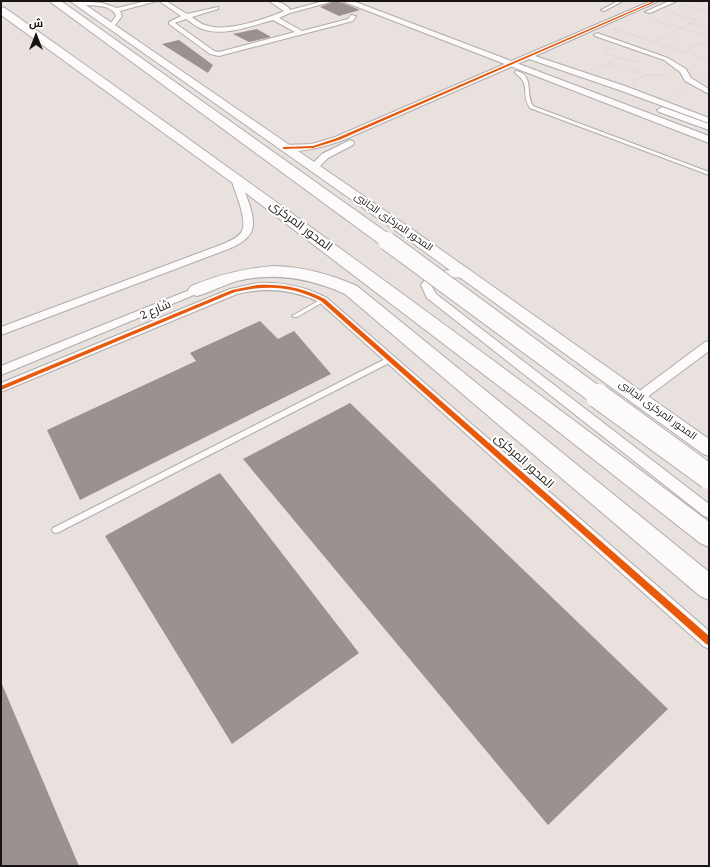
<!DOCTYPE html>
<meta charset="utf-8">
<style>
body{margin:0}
#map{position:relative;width:710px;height:867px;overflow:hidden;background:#e8e1de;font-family:Spectral,Cairo,serif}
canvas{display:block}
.frame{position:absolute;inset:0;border:2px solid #181412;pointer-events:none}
.north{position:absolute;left:16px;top:16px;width:40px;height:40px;-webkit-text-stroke:3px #fff;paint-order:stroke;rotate:0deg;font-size:11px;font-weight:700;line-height:16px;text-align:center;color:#181412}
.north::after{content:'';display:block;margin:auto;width:14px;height:18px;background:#181412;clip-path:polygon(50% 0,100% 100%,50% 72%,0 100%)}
</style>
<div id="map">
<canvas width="710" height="867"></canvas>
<div class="frame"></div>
<div class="north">ش</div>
</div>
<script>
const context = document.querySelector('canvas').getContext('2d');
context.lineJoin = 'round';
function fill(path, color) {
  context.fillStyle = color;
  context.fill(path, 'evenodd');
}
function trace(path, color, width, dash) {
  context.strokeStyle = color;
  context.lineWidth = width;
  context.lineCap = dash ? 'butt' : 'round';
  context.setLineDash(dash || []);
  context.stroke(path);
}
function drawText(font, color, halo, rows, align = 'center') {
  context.font = font + ' Spectral,Cairo,serif';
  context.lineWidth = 4;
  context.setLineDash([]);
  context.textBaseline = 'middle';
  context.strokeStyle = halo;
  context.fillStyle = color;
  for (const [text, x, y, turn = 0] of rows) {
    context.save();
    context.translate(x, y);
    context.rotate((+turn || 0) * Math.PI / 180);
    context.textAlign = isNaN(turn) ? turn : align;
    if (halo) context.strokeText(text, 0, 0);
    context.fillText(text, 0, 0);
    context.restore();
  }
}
fill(new Path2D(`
 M335,1L343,3L360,10L339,16L320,7Z
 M257,29L271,37L249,42L233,34Z
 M179,40L213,65L208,73L162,44Z
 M260,321L278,339L294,331L331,374L80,500L47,430L196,361L190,353Z
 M350,403L668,709L548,825L243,459Z
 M220,473L359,653L232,744L105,536Z
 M1,682L79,866H1Z`), '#9b918e');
const service = new Path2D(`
 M618,1H623L604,11L601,10Z
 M515,71C535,73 525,95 533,106L709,172V175L530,108C520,93 532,85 515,73Z
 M323,298L326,300L325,301L297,317H293L292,316Z
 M389,357H391L394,359L393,361L59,532L56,533L53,532L52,530L53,528Z`);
const minor = new Path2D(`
 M77,1L102,3L117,8L146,1H157L120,11L122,16L113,28L111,29L108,27L116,16C111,2 87,7 75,4L74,3Z
 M159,1H166L187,14L218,7V9L192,17C196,20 201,24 205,25C225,33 266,19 284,11L269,1C276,1 286,3 290,10L324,1H334L290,13L279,18L302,31L348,19L351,15L356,16L353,21L219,56L210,54L169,24V22L181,16ZM186,19C191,22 196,27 202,29C225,37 250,26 273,20L295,32L219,52L214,51L175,23Z
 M651,1H659L535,56L625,86L709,118V123L619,90L529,59L341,141C329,145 290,157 280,148L284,145L312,144L335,137Z
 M669,1H677L650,13L645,12Z
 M597,33L668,58L686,69L691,78L709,89V94L685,81L680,72L664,60L595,36L594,35Z
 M350,140L353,141L354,143L353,145L328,158L317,169H311L310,167L311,165L322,154Z
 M235,175L239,178C244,190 257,218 252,230C249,239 239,244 231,248L1,335V327L223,244C230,241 239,237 242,231C248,220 234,190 231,178Z
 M453,270L465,271L470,274C462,283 444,270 431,285L436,294L709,504V518L704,516L427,298L421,285C429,273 440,270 453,270Z
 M257,283C282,282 304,286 327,298L709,631V649L703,646L319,302C292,289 266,287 237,294L1,392V383L230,289Z
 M197,287L202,290L201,292L1,375V366Z
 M709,341V351L642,401L638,402L634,401L632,398L634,395L705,342Z`);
const tertiary = new Path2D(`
 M342,1H353L709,136V143Z
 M662,107L709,124V130L659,112L657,110Z`);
const secondary = new Path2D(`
 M70,1H80L413,230L709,439V456L703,454L403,236Z`);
const trunk = new Path2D(`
 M49,1H61L393,237L395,241L393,245L387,246L381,245Z
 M1,7L5,8C242,176 477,346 709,522V547L700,543L550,425L230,181L1,15Z
 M274,266C304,267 330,274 357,286L709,572V600L700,596L345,294C310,278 275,272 237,281C223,285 211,292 197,296L191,294L188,290L191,286C218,275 245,268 274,266Z`);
trace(service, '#b0acaa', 2);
trace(minor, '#b0acaa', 2);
trace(tertiary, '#b0acaa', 2);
trace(secondary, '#b0acaa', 2);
trace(trunk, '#b0acaa', 2);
trace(new Path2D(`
 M682,5L709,12
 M670,12L696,20
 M654,20L709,36
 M692,23L709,28
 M615,29L709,60
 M655,42L709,13
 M610,49L604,51V53L634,62L640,60
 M685,52L709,39
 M608,63L646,75
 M597,69L619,58
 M702,75H709
 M633,82L646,75H671
 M676,97L687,90`), '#cecdcb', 1.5, [0.5, 1.5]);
fill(service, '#fcfafa');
fill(minor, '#fcfafa');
fill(tertiary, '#fcfafa');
fill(secondary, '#fcfafa');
fill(trunk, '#fcfafa');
const trunkBridgeFar1 = new Path2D(`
 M387,241L599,397`);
const trunkBridge = new Path2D(`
 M598,396L709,477`);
trace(trunkBridgeFar1, '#b0acaa', 20, []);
trace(trunkBridge, '#b0acaa', 26, []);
trace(trunkBridgeFar1, '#fcfafa', 18);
trace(trunkBridge, '#fcfafa', 24);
fill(new Path2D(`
 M654,1H657L339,140L313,148L284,149L282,148L284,147L313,146L337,138Z
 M257,285C282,284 303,288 325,299L709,636V645L706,644L321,301C292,286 267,285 235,292L1,390V386L232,290Z`), '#e8590c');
drawText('10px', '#181412', '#fff', [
 ["المحور المركزى الجانبى",393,223,35],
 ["المحور المركزى الجانبى",657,411,36]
]);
drawText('12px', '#181412', '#fff', [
 ["المحور المركزى",300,227,37],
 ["شارع 2",156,311,-23],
 ["المحور المركزى",523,462,42]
]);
</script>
